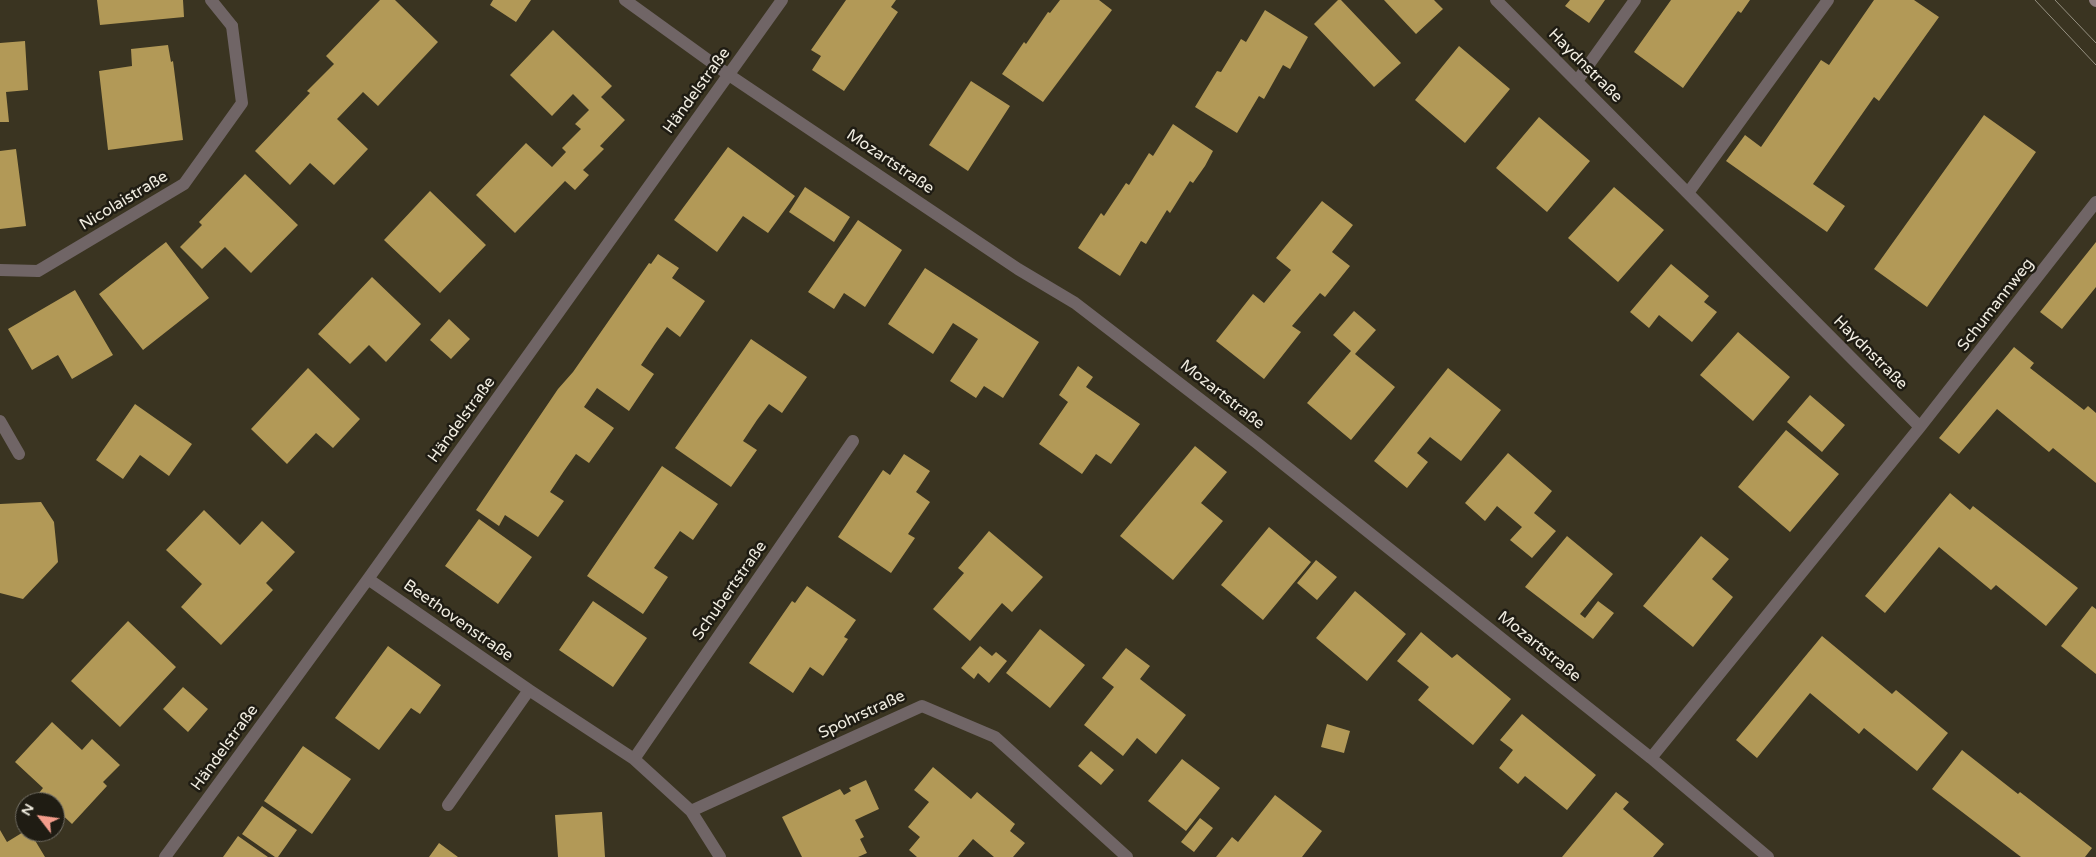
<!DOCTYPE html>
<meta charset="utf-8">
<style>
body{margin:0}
#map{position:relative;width:2096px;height:857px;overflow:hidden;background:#3a3421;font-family:"Varela Round",sans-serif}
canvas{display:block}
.north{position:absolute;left:15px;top:792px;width:50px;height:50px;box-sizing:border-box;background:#1f1c13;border:1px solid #736f65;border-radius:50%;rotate:300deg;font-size:14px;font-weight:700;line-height:20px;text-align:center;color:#f0ece0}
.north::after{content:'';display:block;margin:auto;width:18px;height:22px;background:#f49d8c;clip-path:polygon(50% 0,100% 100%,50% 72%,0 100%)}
</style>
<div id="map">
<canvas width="2096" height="857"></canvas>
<div class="north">N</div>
</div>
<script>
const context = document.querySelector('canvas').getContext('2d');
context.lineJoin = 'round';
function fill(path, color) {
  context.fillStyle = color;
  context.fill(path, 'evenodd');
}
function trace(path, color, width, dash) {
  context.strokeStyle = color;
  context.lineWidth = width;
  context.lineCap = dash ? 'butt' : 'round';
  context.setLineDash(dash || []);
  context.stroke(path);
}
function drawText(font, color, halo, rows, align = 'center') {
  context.font = font + ' "Varela Round",sans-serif';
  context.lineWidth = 5;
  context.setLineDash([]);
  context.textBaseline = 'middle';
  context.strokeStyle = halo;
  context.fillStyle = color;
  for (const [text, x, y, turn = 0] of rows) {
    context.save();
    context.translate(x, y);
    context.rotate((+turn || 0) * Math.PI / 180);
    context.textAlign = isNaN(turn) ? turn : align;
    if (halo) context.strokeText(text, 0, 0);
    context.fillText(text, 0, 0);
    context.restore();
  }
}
fill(new Path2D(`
 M97,0H183L184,17L100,25Z
 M380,0H395L438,42L378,106L363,92L337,119L368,149L334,185L310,163L290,185L255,151L310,93L307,91L334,64L326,56Z
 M493,0H531L516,22L490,5Z
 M846,0H896L891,7L898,12L844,91L812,70L821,56L811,50Z
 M1060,0H1099L1112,10L1043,102L1002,74L1024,42L1026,44L1048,12L1050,13Z
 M1338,0H1341L1401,63L1374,87L1314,24Z
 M1384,0H1434L1443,9L1416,34Z
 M1570,0H1605L1589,23L1565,6Z
 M1671,0H1750L1741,13L1738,11L1683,88L1634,52Z
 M1874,0H1914L1939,17L1879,101L1874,97L1813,184L1845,206L1827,232L1726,161L1745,135L1761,147L1821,60L1829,65Z
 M1265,10L1308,37L1290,69L1283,65L1264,99L1259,96L1237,133L1195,107L1217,71L1221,72L1241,39L1246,42Z
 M553,30L612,86L601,97L625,120L600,146L604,149L583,170L589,175L575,190L565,181L515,233L476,195L526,143L552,167L566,152L562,148L581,129L575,124L589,110L573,94L552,116L510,75Z
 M25,41L28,90L6,92L9,122H0V43Z
 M168,45L171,62L173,61L183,140L108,150L99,71L132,66L131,49Z
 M1459,46L1510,89L1465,143L1415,100Z
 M971,81L1010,106L968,171L929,145Z
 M1984,115L2036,152L1927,307L1874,269Z
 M1539,117L1590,161L1547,212L1496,168Z
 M1173,124L1213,151L1205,166L1193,183L1190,181L1170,213L1167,210L1146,244L1141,241L1120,276L1078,248L1101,213L1104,216L1126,183L1129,185L1149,153L1153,156Z
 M728,147L795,196L768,233L743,216L717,252L674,220Z
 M16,149L26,226L0,229V151Z
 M245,174L298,225L251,273L225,247L202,269L180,247L202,225L199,222Z
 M805,187L850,217L834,242L789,212Z
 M1614,187L1664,230L1618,282L1568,238Z
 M430,191L486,245L440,293L384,240Z
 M1322,201L1353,225L1332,252L1350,266L1325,297L1320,293L1292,326L1301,332L1264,379L1216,341L1253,294L1264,303L1291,270L1276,258Z
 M858,220L902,250L865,307L844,293L834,309L808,292Z
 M166,242L209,298L143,350L99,294Z
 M2096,242V287L2062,329L2040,312Z
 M658,254L679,268L672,278L705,301L680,337L667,327L655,344L641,365L654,374L629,411L597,388L584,407L614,428L589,463L576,454L564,471L550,492L564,501L538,537L505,515L499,526L476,510L558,389L573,372L649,263L651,264Z
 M1671,264L1709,296L1704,302L1717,312L1692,342L1659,315L1649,328L1630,312Z
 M925,268L1039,342L1003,398L984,386L976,398L950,381L978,339L953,323L933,354L888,324Z
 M372,277L421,324L386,362L369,345L350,364L318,334Z
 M75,290L113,355L72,379L58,355L32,370L8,329Z
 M1354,311L1376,330L1355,354L1395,387L1351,440L1307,403L1351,351L1333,335Z
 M449,319L470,339L451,359L430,340Z
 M1738,332L1790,377L1753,421L1700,375Z
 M751,339L807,377L782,413L769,404L757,420L743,441L757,450L731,487L675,448Z
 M2014,347L2034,363L2030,368L2084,410L2088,406L2096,413V483L2053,448L2049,452L1997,409L1959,454L1939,438Z
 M1078,366L1093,377L1086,387L1140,424L1111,464L1096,454L1082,474L1039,444L1068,402L1059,395Z
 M308,368L360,419L333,448L316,433L287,464L251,429Z
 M1448,368L1501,410L1461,461L1430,437L1417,453L1428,462L1407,488L1374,461Z
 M1810,395L1845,425L1822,452L1787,422Z
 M135,404L192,444L169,476L140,455L123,479L96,460Z
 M1786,430L1839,474L1790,532L1738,487Z
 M1195,446L1227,472L1201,503L1223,521L1173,580L1120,536Z
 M1508,453L1552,491L1534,513L1556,531L1532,558L1510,540L1522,527L1497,506L1485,521L1465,503Z
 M904,454L930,471L916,492L930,502L908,534L915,538L891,573L838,537L883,470L890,475Z
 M662,466L718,504L693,540L680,531L654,568L668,577L643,614L587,576Z
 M1950,493L1970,510L1973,506L2078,588L2046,626L1996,585L1991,590L1939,547L1885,613L1865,596Z
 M41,502L54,522L58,562L23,599L0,593V504Z
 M204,510L240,545L262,521L295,552L266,583L273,590L221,645L181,607L202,584L166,550Z
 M479,519L532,557L498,604L445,566Z
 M1269,527L1311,562L1263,620L1221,585Z
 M989,531L1043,577L1012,612L1002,603L970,641L933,609L964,573L958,568Z
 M1567,536L1613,574L1580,614L1585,618L1598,601L1614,613L1593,639L1525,587Z
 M1701,536L1729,559L1712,579L1733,597L1693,647L1643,606Z
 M1316,560L1337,577L1317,600L1297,583Z
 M807,586L856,620L844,637L848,639L823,676L810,667L793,693L749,663L792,601L795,603Z
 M1355,591L1406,634L1367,681L1316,638Z
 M593,601L647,638L613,687L559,650Z
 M2092,606L2096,609V674L2061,646Z
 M128,621L176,667L120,727L71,681Z
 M1040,629L1085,665L1050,708L1006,673Z
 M1421,632L1452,658L1457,654L1511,699L1473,745L1418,700L1429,687L1397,661Z
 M1822,636L1892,694L1896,690L1948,733L1917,771L1864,728L1859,734L1810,693L1757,758L1736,740Z
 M388,646L441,685L420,714L411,708L379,750L335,718Z
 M980,646L992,656L996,652L1007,661L989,683L978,673L974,679L961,668Z
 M1126,648L1150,666L1140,679L1186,715L1156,754L1137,738L1123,756L1084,725L1114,687L1102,678Z
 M183,687L208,709L188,732L163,709Z
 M1522,714L1596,775L1567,810L1525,776L1518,784L1499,768L1513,750L1500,740Z
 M52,722L82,750L92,739L120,765L103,782L107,786L72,824L55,808V802H49L39,793L43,788L15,762Z
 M1327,724L1350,731L1344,753L1321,747Z
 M303,746L351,779L312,834L264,801Z
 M1962,750L2018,794L2020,792L2092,848L2085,857H2021L1932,789Z
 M1091,751L1114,770L1101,785L1078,766Z
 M1182,759L1220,788L1186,831L1148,801Z
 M933,767L971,799L977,792L1015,824L1010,831L1025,843L1013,857H994L973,839L958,857H917L909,850L920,837L908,827L929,802L914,790Z
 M866,780L879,809L855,820L864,837L860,839L867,853L858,857H802L782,817L840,789L844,795L851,791L849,788Z
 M1616,792L1629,802L1623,809L1664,844L1653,857H1562Z
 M1275,795L1322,831L1302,857H1216L1232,837L1238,842Z
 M262,806L297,830L278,857H275L242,834Z
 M602,812L605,857H558L555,815Z
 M1200,818L1213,828L1194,852L1181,842Z
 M0,830L7,842L25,831L30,832L45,857H0Z
 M238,836L268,857H223Z
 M439,843L458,857H429Z`), '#b29957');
trace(new Path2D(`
 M211,0L232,26
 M1577,81L1635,0
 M1688,193L1828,0
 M0,421L19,454`), '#706566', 12);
trace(new Path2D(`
 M625,0L729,75L1018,269L1075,303L1257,443L1651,758L1768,857
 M1496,0L1920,427
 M0,270L38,271L184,184L242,103L232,26
 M368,579L529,690L634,759L691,811L720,857
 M1651,758L1920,427L2096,202
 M634,759L853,441
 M448,805L529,690
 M691,811L922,706L995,737L1127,857
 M165,857L368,579L782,0`), '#706566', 12);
trace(new Path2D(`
 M2095,0L2096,1`), '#917f81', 12);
trace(new Path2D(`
 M2035,0L2096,65
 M2055,0L2096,43`), '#969182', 1);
drawText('16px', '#f0ece0', '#1f1c13', [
 ["Haydnstraße",1585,66,45],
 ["Händelstraße",697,91,-54],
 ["Mozartstraße",890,162,34],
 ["Nicolaistraße",124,201,-31],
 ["Schumannweg",1996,305,-52],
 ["Haydnstraße",1870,353,45],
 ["Mozartstraße",1222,395,38],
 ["Händelstraße",462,420,-54],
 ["Schubertstraße",730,591,-55],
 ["Beethovenstraße",458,621,35],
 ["Mozartstraße",1539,647,39],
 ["Spohrstraße",862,715,-25],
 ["Händelstraße",225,748,-54]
]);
</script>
